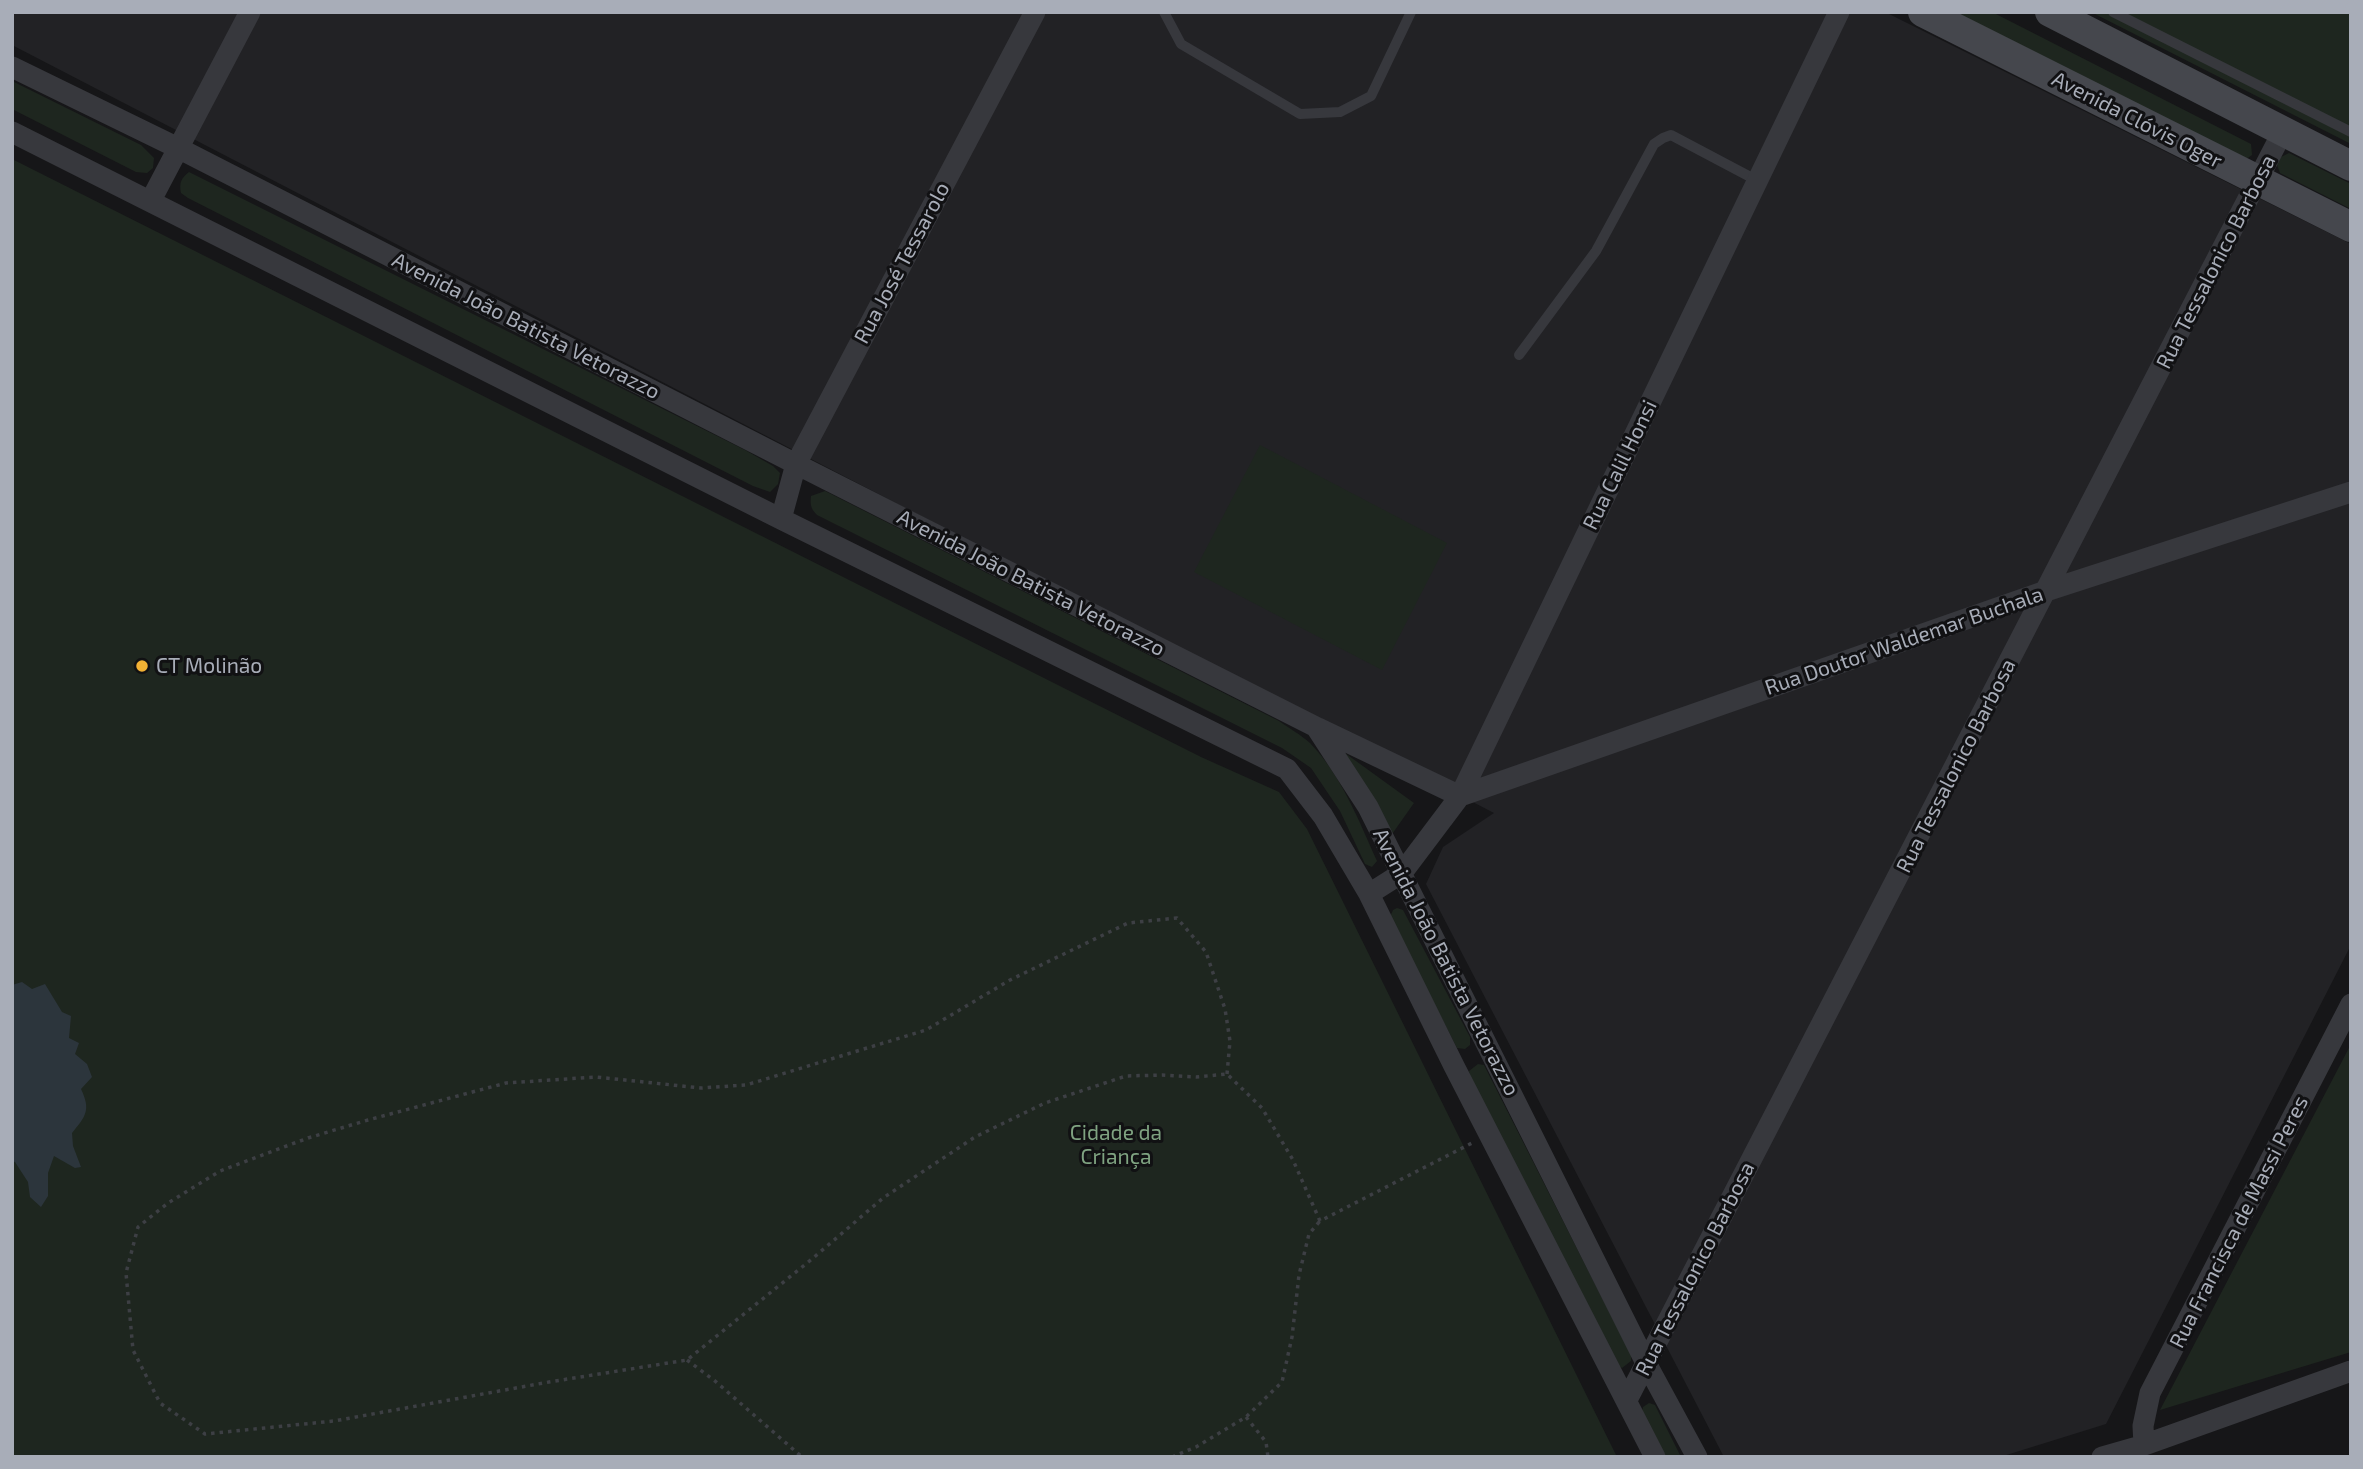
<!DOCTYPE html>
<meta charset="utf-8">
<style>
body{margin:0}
#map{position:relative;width:2363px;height:1469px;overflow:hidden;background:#161618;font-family:"Exo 2",sans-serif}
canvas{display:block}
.frame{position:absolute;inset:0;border:14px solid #a8adb8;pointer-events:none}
</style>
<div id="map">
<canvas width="2363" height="1469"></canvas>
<div class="frame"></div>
</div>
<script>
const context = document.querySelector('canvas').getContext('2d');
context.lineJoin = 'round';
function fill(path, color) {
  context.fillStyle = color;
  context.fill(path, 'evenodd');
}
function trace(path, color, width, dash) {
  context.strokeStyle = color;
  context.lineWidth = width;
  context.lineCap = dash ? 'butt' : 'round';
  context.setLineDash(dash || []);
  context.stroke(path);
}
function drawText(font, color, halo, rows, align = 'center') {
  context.font = font + ' "Exo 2",sans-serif';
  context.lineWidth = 6;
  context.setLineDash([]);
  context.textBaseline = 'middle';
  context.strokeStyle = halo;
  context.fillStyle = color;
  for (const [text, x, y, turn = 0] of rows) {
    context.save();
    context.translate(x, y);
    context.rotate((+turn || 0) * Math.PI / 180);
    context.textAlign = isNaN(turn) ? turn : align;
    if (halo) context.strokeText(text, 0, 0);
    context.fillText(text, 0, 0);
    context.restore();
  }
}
fill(new Path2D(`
 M12,12H1885L2351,244V945L2106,1424L2000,1457H1724L1426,884L1443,847L1494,813L12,45Z`), '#222225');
fill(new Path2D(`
 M1945,12H1992L2251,144L2252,155L2242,162Z
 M2091,12H2351V144Z
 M12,81L141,145L154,158L153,168L147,173L136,172L12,109Z
 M2289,153L2351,184V209L2280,173L2277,165L2279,158Z
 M12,159L1201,757L1279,792L1307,829L1617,1457H12Z
 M189,172L745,450L773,466L780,473L778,484L770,492L753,486L188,198L181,193C179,183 181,178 189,172Z
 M1260,445L1447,543L1382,670L1194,572Z
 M825,491L1279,721C1289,728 1301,735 1310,743C1341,775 1359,821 1377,861L1372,867L1365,864L1340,811L1311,768L1282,748L817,515C811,509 810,505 811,496Z
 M1338,748L1414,803L1390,837Z
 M1397,908L1403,910L1470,1037V1045L1465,1049L1457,1048L1390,917L1393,910Z
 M2351,1044V1352L2160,1410Z
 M1478,1064L1484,1065L1631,1355V1361L1622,1368L1616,1364L1470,1077L1469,1071Z
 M1649,1403L1655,1405L1681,1457H1666L1642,1411L1643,1407Z`), '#1e261f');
fill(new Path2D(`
 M22,982L32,989L45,984L62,1012L71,1016L69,1038L79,1043L75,1054L87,1064L92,1077L81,1089C91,1110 86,1116 72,1133L73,1146L81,1167L75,1168L54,1156L48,1173V1196L41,1207L30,1197L28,1182L15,1162L12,1161V985Z`), '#2c353c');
trace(new Path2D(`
 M1227,1074L1230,1041L1225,1009L1206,952L1177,918L1128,923L1010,980L926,1030L746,1085L701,1088L596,1077L506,1083L368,1120L308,1138L220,1171L168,1203L138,1227L126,1273L133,1350L160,1403L205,1434L334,1421L549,1382L687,1360L812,1259L883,1198L975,1137L1045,1103L1126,1076L1162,1075L1196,1077L1227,1074L1262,1108L1293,1160L1320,1221L1472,1143
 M687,1360L715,1381L802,1457
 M1246,1417L1266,1442L1268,1457
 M1172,1457L1196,1447L1246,1417L1282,1382L1292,1337L1299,1275L1309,1234L1320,1221`), '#3d3f44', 3.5, [3.5, 5]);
trace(new Path2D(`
 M1164,12L1181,44L1300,114L1340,112L1371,96L1411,12
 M2113,12L2351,132
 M1519,355L1596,251L1654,144L1663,138L1671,135L1758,181`), '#37383d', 10);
trace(new Path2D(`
 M12,67L180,149L796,464L1316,727L1368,807L1646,1363L1697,1457
 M12,132L781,519L1287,769L1323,816L1369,894L1454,1066L1655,1457
 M151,200L250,12
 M781,519L796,464L1035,12
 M1318,728L1460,796L2046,591L2351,492
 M1369,894L1402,873L1460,796L1839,12
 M1627,1400L2283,131
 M2144,1445L2143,1426L2150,1393L2351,1004
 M2102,1457L2144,1445L2351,1371`), '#37383d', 21);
trace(new Path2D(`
 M1923,12L2351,227
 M2050,12L2351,166`), '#45474d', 30);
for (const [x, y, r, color] of [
 [142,666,7,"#f2b134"]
]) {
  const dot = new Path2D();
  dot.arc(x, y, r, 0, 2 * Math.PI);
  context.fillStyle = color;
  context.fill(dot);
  trace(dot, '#111113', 2.5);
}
drawText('21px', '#a8adb8', '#111113', [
 ["Avenida Clóvis Oger",2137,120,27],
 ["Rua Tessalonico Barbosa",2216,262,-63],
 ["Rua José Tessarolo",902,263,-62],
 ["Avenida João Batista Vetorazzo",526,326,27],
 ["Rua Calil Honsi",1620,465,-64],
 ["Avenida João Batista Vetorazzo",1031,583,27],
 ["Rua Doutor Waldemar Buchala",1904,641,-19],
 ["Rua Tessalonico Barbosa",1956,766,-63],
 ["Avenida João Batista Vetorazzo",1446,962,63],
 ["Rua Francisca de Massi Peres",2239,1222,-63],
 ["Rua Tessalonico Barbosa",1695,1269,-63]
]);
drawText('21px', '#a8adb8', '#111113', [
 ["CT Molinão",156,666]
], 'left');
drawText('21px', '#7fa381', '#111113', [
 ["Cidade da",1116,1133],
 ["Criança",1116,1157]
]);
</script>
